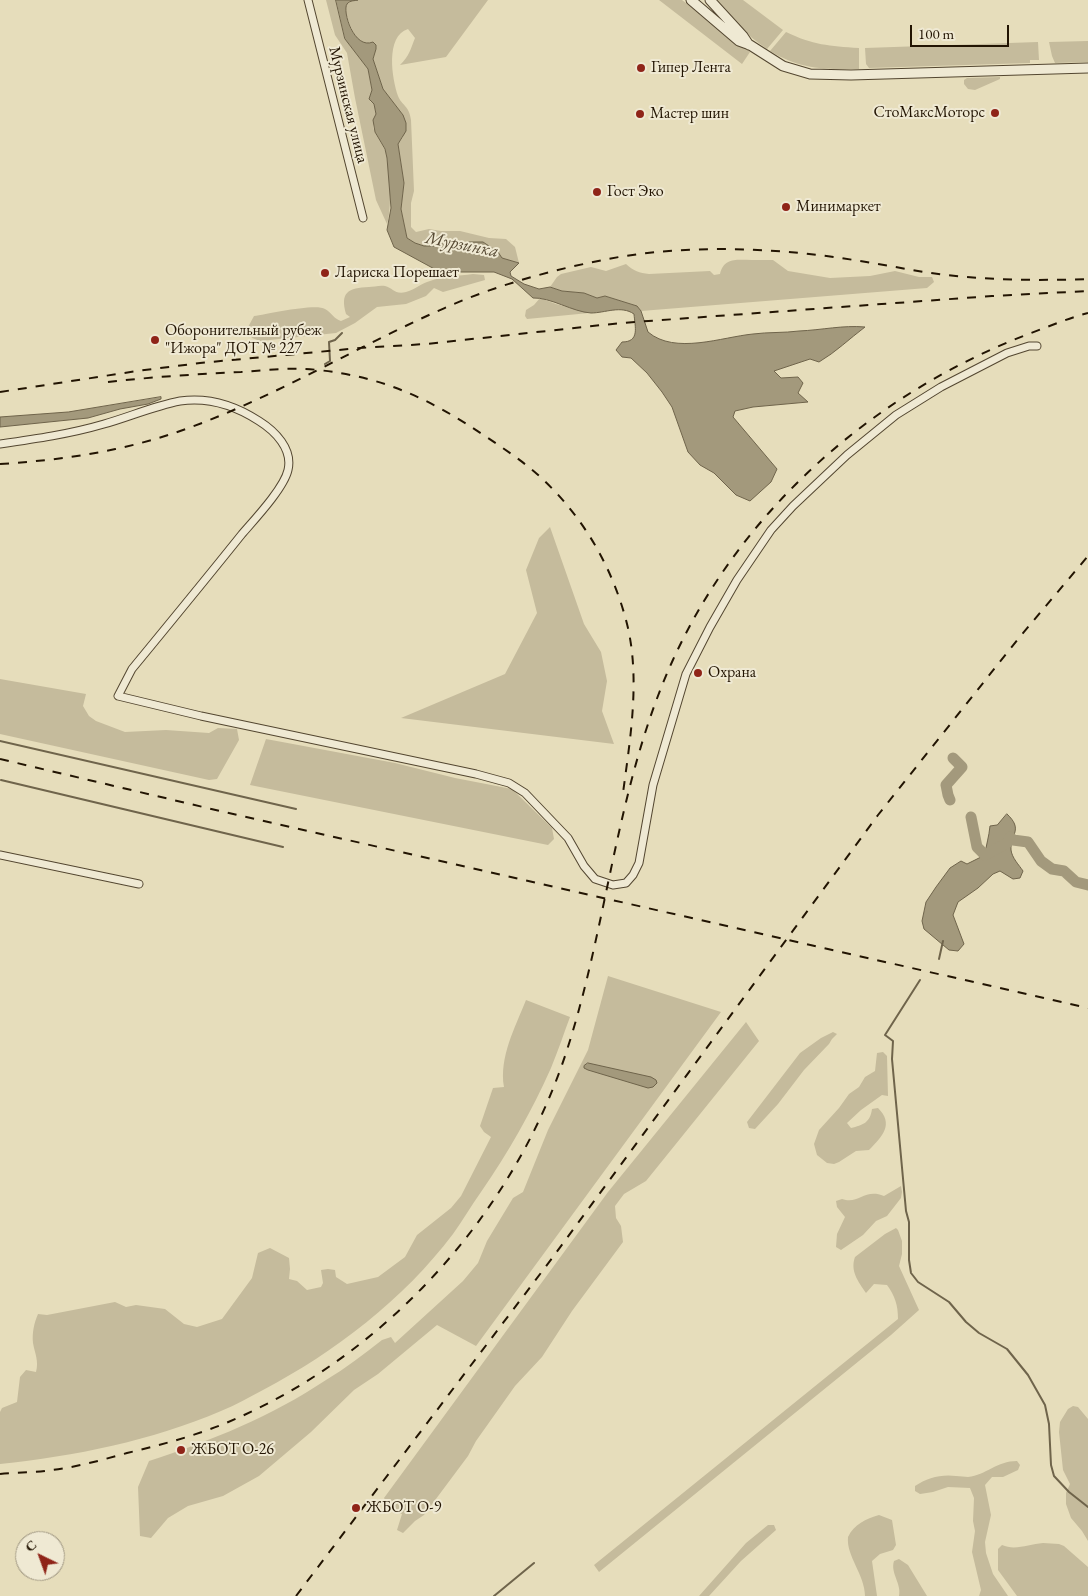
<!DOCTYPE html>
<meta charset="utf-8">
<style>
body{margin:0}
#map{position:relative;width:1088px;height:1596px;overflow:hidden;background:#e6ddbb;font-family:"EB Garamond",serif}
canvas{display:block}
.north{position:absolute;left:15px;top:1531px;width:50px;height:50px;box-sizing:border-box;background:#efe9d3;border:1px solid #9d947f;border-radius:50%;rotate:318deg;font-size:14px;font-weight:700;line-height:20px;text-align:center;color:#221402}
.north::after{content:'';display:block;margin:auto;width:18px;height:22px;background:#8f2418;clip-path:polygon(50% 0,100% 100%,50% 72%,0 100%)}
.scale{position:absolute;left:910px;top:25px;width:99px;height:22px;box-sizing:border-box;border:2px solid #221402;border-top:0;padding-left:6px;font-size:15px;line-height:18px;white-space:nowrap;color:#221402;-webkit-text-stroke:4px #efe9d3;paint-order:stroke}
</style>
<div id="map">
<canvas width="1088" height="1596"></canvas>
<div class="north">С</div>
<div class="scale">100 m</div>
</div>
<script>
const context = document.querySelector('canvas').getContext('2d');
context.lineJoin = 'round';
function fill(path, color) {
  context.fillStyle = color;
  context.fill(path, 'evenodd');
}
function trace(path, color, width, dash) {
  context.strokeStyle = color;
  context.lineWidth = width;
  context.lineCap = dash ? 'butt' : 'round';
  context.setLineDash(dash || []);
  context.stroke(path);
}
function drawText(font, color, halo, rows, align = 'center') {
  context.font = font + ' "EB Garamond",serif';
  context.lineWidth = 4;
  context.setLineDash([]);
  context.textBaseline = 'middle';
  context.strokeStyle = halo;
  context.fillStyle = color;
  for (const [text, x, y, turn = 0] of rows) {
    context.save();
    context.translate(x, y);
    context.rotate((+turn || 0) * Math.PI / 180);
    context.textAlign = isNaN(turn) ? turn : align;
    if (halo) context.strokeText(text, 0, 0);
    context.fillText(text, 0, 0);
    context.restore();
  }
}
fill(new Path2D(`
 M326,0H336L345,39L368,69L372,90L370,101L374,104C375,107 377,112 376,116C375,121 372,124 374,130C377,137 382,144 385,150C391,165 392,209 387,224L376,200L355,98L347,53L335,35Z
 M358,0H488L446,57L400,65C410,55 410,50 415,38L408,29C385,36 392,79 398,96C402,106 409,105 411,120L414,191L411,203V227L416,232L429,229L441,231H460L489,238L506,239L515,247L519,263L502,258L498,252L483,242H469L458,245L447,241L434,246H424L415,243L407,238L401,209L404,183L398,144L403,137V115L383,89L373,59L376,49L372,42L368,45C364,43 360,42 357,39C353,33 342,10 347,4C349,0 355,1 358,0Z
 M659,0H682L750,52L742,64Z
 M717,0H743L783,30L767,49C747,35 730,20 717,0Z
 M786,32C813,45 829,46 859,48V69C824,70 800,69 770,51Z
 M1088,41V62L1055,63L1052,56L1049,42Z
 M1038,42L1039,60H1030V63L869,68L866,64L865,48Z
 M1000,77V79L975,90L968,89L964,84V80L967,78Z
 M752,260H773L788,271L830,278L870,276L895,271L919,277H932L934,282L927,288L641,311L637,306L605,296L597,298L584,293L562,291L550,287L557,277L561,274L591,267L606,271L626,264C634,271 639,273 649,274L710,271L714,275L720,274C724,257 737,260 752,260Z
 M473,274L484,275L485,280L443,292L434,288L426,296L406,304L377,307L355,323L336,333L260,341L252,338L247,329L254,316C268,314 316,303 325,309C332,313 334,319 341,321L350,317L346,314C340,292 348,288 369,287C373,287 380,285 385,286C393,288 395,295 406,292C414,290 422,283 430,281C444,276 458,276 473,274Z
 M540,298L556,304L589,313L527,319L525,316L526,310L534,305Z
 M550,527L584,624L601,652L607,681L602,711L614,744L401,718L505,674L537,613L526,570L539,538Z
 M0,679L86,694L83,706L89,716L96,721L125,732L166,730L209,733L218,728L237,729L239,740L217,779L209,780L0,734Z
 M266,739L395,763L455,778L512,789L552,828L554,839L548,845L250,785Z
 M608,976L721,1012L476,1346L437,1325L378,1374L354,1390L311,1432L259,1476L223,1496L188,1506L168,1518L151,1538L140,1536L138,1487L149,1461C211,1441 272,1416 326,1380C346,1368 364,1354 382,1340L391,1337L395,1343L463,1281L478,1263L487,1241L513,1198L523,1192L548,1130L588,1050Z
 M526,1000L570,1017C564,1033 558,1051 551,1068C532,1111 508,1153 481,1192C471,1206 463,1220 453,1234C403,1300 335,1352 263,1390C249,1397 236,1405 221,1411C151,1441 75,1456 0,1464V1412L2,1408L17,1402L20,1377L26,1370L36,1372C39,1361 35,1354 33,1343C32,1333 34,1323 38,1314L47,1315L115,1302L126,1307L136,1305L165,1309L184,1324L197,1327L222,1319L252,1278L258,1253L270,1248L289,1258L290,1269L289,1279L297,1281L307,1290L321,1287L323,1283L321,1270L328,1269L335,1270L336,1277L347,1284L378,1277L405,1257L417,1235L451,1208L461,1196L491,1137L484,1132L480,1126L493,1088L504,1087C499,1057 515,1028 526,1000Z
 M746,1022L759,1041L646,1181L624,1194L615,1206L616,1218L621,1226L623,1242L572,1311L542,1357L515,1386L476,1441L468,1456L424,1515L415,1521L403,1533L397,1530L402,1514L393,1510L384,1498L608,1192Z
 M833,1032L837,1034L832,1039L829,1044L804,1070L778,1104L755,1129L749,1128L747,1122L800,1053L821,1038Z
 M883,1052L887,1056L888,1096L882,1095L861,1110L847,1123L851,1128C863,1125 870,1123 872,1109L878,1108C894,1124 883,1136 869,1150L856,1151L839,1162L834,1164L827,1163L817,1155L814,1144L819,1130L839,1108L849,1094L859,1087L865,1077L875,1071L877,1053Z
 M901,1186L902,1192L901,1198L887,1216L876,1221L863,1235L841,1250L836,1247L837,1234L845,1217L837,1207L836,1201L842,1199C859,1205 864,1188 884,1196Z
 M896,1228L898,1230L902,1241V1254L899,1266L919,1310L891,1335L599,1572L594,1565L898,1319C898,1305 895,1296 887,1285L874,1284L866,1293C858,1281 850,1271 855,1257L885,1234Z
 M1073,1406L1078,1407L1088,1419V1541L1082,1531L1071,1518L1066,1504V1493L1070,1484L1063,1470L1059,1432L1060,1422L1068,1409Z
 M1017,1461L1020,1465L1018,1470L1003,1477H992L985,1485L991,1515L985,1542L986,1553L993,1574L1008,1596H979L981,1590L972,1552L975,1531L973,1521L974,1498L970,1488L948,1487L933,1492L920,1494L915,1491V1486C927,1478 941,1474 956,1476C960,1476 965,1477 968,1477C986,1475 997,1461 1017,1461Z
 M879,1515L892,1520L896,1545L893,1550L880,1554L872,1561L877,1596H865C865,1575 846,1556 848,1537C854,1524 866,1519 879,1515Z
 M768,1525H774L776,1530L741,1561L709,1596H699L746,1543Z
 M1043,1543L1059,1544L1064,1546L1088,1567V1596H1017L998,1570V1549L1002,1545C1015,1551 1029,1544 1043,1543Z
 M899,1559L908,1565L927,1596H899C902,1584 890,1573 894,1561Z`), '#c5bb9c');
const water = new Path2D(`
 M336,0H358C355,1 350,0 347,4C342,11 354,50 373,42L376,45V49L373,59L383,89L403,115L406,123V131L398,144L404,183L401,209L407,238L415,243L424,246H434L447,241L458,245L469,242H483L498,252L502,258L519,263L510,272L511,276L524,284L539,289L550,287L562,291L584,293L597,298L605,296L637,306L641,311L648,332C675,355 722,337 753,334C768,332 784,333 799,331C822,330 843,325 865,327C849,339 836,352 819,362L810,359L774,371L781,378L798,377L803,383L798,393L808,402L753,407L735,411L733,417L777,469L771,482L750,501L736,495L714,473L700,465L688,452L672,407L662,392L647,373L631,358L622,357L616,350L622,342C640,342 635,327 634,314C621,305 605,313 591,313C573,312 550,297 533,298L512,279L494,272H440L394,247L387,230L391,208L387,158L385,149L375,132L373,120L376,114L374,104L369,99L372,90L368,69L345,39Z
 M161,397V399L148,404L120,409L88,418L0,427V417L68,412Z
 M1007,814C1024,830 1010,834 1011,850C1012,858 1019,865 1023,871L1020,878L1013,879L1000,871L993,874L978,888L958,902L953,915L964,944L958,951L949,950L924,929L922,921L926,902L936,887L950,868L961,861L967,864L985,855C986,845 989,837 990,826L997,825Z
 M588,1063L651,1077L656,1080L657,1083L653,1087L648,1088L588,1070L584,1068V1066Z`);
fill(water, '#a3997c');
trace(water, '#6f644b', 1);
trace(new Path2D(`
 M325,364L330,361L329,342L335,340L342,333
 M0,741L296,809
 M1,780L283,847
 M939,959L943,941
 M920,980L885,1035L893,1041L892,1059L906,1211L909,1222V1260L911,1273L918,1282L949,1302L966,1322L979,1333L1007,1349L1028,1375L1045,1405L1049,1424L1051,1465L1054,1476L1069,1492L1088,1507
 M494,1596L534,1563`), '#6f644b', 2);
trace(new Path2D(`
 M950,800L948,795L946,785L962,767L953,758
 M971,817L977,847L985,855L1007,843L1010,837L1013,840L1028,842L1041,861L1052,869L1064,871L1076,882L1088,885`), '#a3997c', 11);
const minor = new Path2D(`
 M308,0L363,218
 M0,444C35,439 70,434 104,424C129,417 154,406 180,401C208,397 236,406 259,421C275,431 293,449 288,470C284,488 255,519 242,534C206,579 169,624 132,669L118,696L201,716L476,774L509,783L525,793L568,838L584,866L595,879L613,885L626,883L633,875L639,863L653,785L686,674L710,627L737,580L771,530L793,506L847,455L896,415L941,387L1007,353L1029,346H1037
 M0,855L139,884`);
const tertiary = new Path2D(`
 M691,0L739,41L750,45L783,66L810,74L851,75L1088,68
 M710,0L743,36L749,45`);
trace(minor, '#534630', 9);
trace(tertiary, '#534630', 11);
trace(minor, '#efe9d3', 7);
trace(tertiary, '#efe9d3', 9);
trace(new Path2D(`
 M108,382C152,377 197,374 241,372C266,370 292,367 318,370C384,377 430,399 485,436C503,448 521,460 537,474C583,515 614,569 628,628C640,682 630,740 623,793
 M0,392L137,371L200,363L360,348L426,344L621,323L992,296L1088,291
 M0,464C63,460 124,451 183,430C282,395 370,338 466,299C512,281 561,268 608,259C671,247 737,247 800,253C842,257 883,265 924,272C978,280 1034,281 1088,279
 M0,759L220,811L1088,1008
 M0,1474C17,1472 35,1473 52,1470C77,1467 102,1460 127,1453C161,1445 194,1436 226,1423C384,1357 513,1215 566,1053C608,925 616,786 672,662C741,509 875,392 1031,333C1050,326 1069,318 1088,313
 M296,1596L553,1257L878,815L1018,639L1088,556`), '#221402', 2, [9, 9]);
for (const [x, y, r, color] of [
 [641,68,5,"#8f2418"],
 [995,113,5,"#8f2418"],
 [640,114,5,"#8f2418"],
 [597,192,5,"#8f2418"],
 [786,207,5,"#8f2418"],
 [325,273,5,"#8f2418"],
 [155,340,5,"#8f2418"],
 [698,673,5,"#8f2418"],
 [181,1450,5,"#8f2418"],
 [356,1508,5,"#8f2418"]
]) {
  const dot = new Path2D();
  dot.arc(x, y, r, 0, 2 * Math.PI);
  context.fillStyle = color;
  context.fill(dot);
  trace(dot, '#efe9d3', 2);
}
drawText('16px', '#221402', '#efe9d3', [
 ["Гипер Лента",651,68],
 ["СтоМаксМоторс",985,113,"right"],
 ["Мастер шин",650,114],
 ["Гост Эко",607,192],
 ["Минимаркет",796,207],
 ["Лариска Порешает",335,273],
 ["Оборонительный рубеж",165,331],
 ["\"Ижора\" ДОТ № 227",165,349],
 ["Охрана",708,673],
 ["ЖБОТ О-26",191,1450],
 ["ЖБОТ О-9",366,1508]
], 'left');
drawText('16px', '#221402', '#efe9d3', [
 ["Мурзинская улица",348,105,76]
]);
drawText('italic 18px', '#564933', '#efe9d3', [
 ["Мурзинка",462,245,11]
]);
</script>
